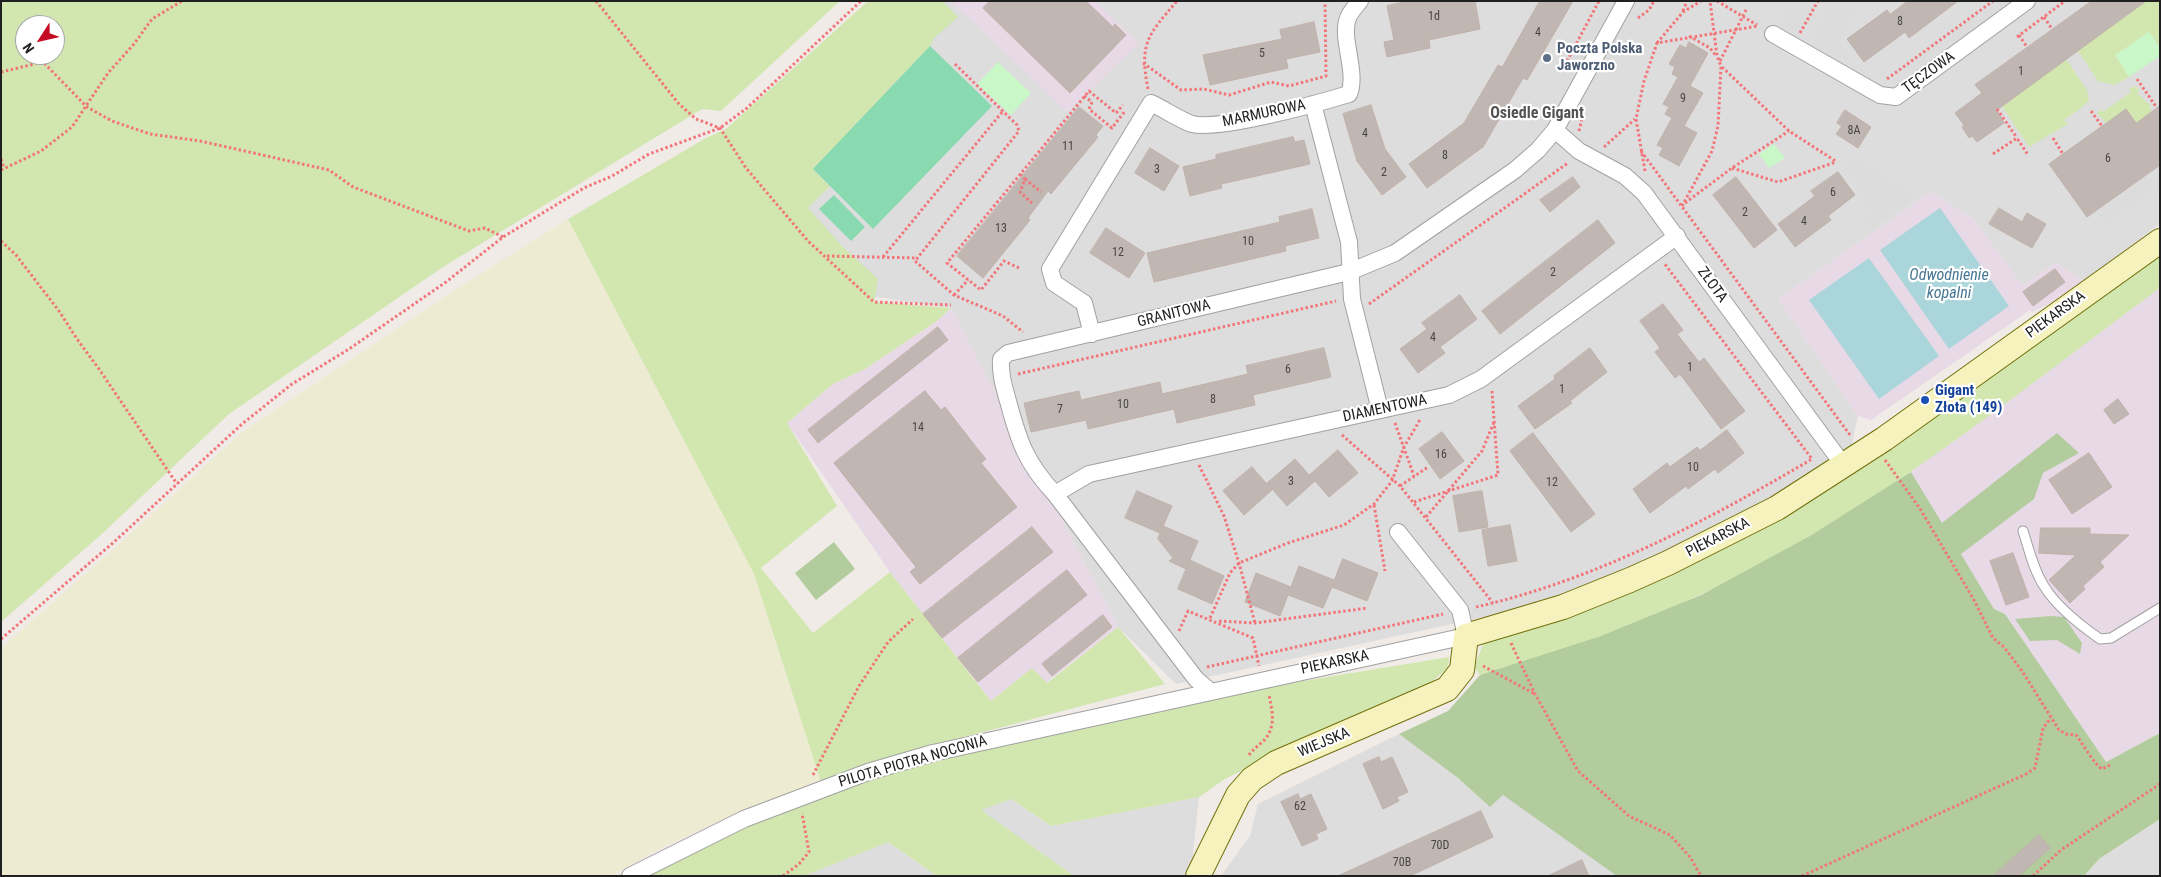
<!DOCTYPE html>
<meta charset="utf-8">
<style>
body{margin:0}
#map{position:relative;width:2161px;height:877px;overflow:hidden;background:#f0ebe7;font-family:"Roboto Condensed",sans-serif}
canvas{display:block}
.frame{position:absolute;inset:0;border:2px solid #202020;pointer-events:none}
.north{position:absolute;left:15px;top:15px;width:50px;height:50px;box-sizing:border-box;background:#fff;border:1px solid #a6a6a6;border-radius:50%;rotate:235deg;font-size:14px;font-weight:700;line-height:20px;text-align:center;color:#202020}
.north::after{content:'';display:block;margin:auto;width:18px;height:22px;background:#c30c24;clip-path:polygon(50% 0,100% 100%,50% 72%,0 100%)}
</style>
<div id="map">
<canvas width="2161" height="877"></canvas>
<div class="frame"></div>
<div class="north">N</div>
</div>
<script>
const context = document.querySelector('canvas').getContext('2d');
context.lineJoin = 'round';
function fill(path, color) {
  context.fillStyle = color;
  context.fill(path, 'evenodd');
}
function trace(path, color, width, dash) {
  context.strokeStyle = color;
  context.lineWidth = width;
  context.lineCap = dash ? 'butt' : 'round';
  context.setLineDash(dash || []);
  context.stroke(path);
}
function drawText(font, color, halo, rows, align = 'center') {
  context.font = font + ' "Roboto Condensed",sans-serif';
  context.lineWidth = 4.5;
  context.setLineDash([]);
  context.textBaseline = 'middle';
  context.strokeStyle = halo;
  context.fillStyle = color;
  for (const [text, x, y, turn = 0] of rows) {
    context.save();
    context.translate(x, y);
    context.rotate((+turn || 0) * Math.PI / 180);
    context.textAlign = isNaN(turn) ? turn : align;
    if (halo) context.strokeText(text, 0, 0);
    context.fillText(text, 0, 0);
    context.restore();
  }
}
fill(new Path2D(`
 M870,1H2160V224L2083,281L2056,263L2023,286L1973,219L1931,192L1778,299L1858,416L1851,448L1754,515L1572,598L1176,684L1118,627L951,308L856,294L717,141Z
 M1399,734L1458,778L1490,807L1503,795L1622,876H1221L1250,836L1258,804Z
 M1199,797L1192,863L1183,876H1074L980,810L1011,799L1051,826Z
 M2160,819V876H2084L2099,859Z
 M888,842L937,876H804Z`), '#dedddd');
fill(new Path2D(`
 M951,1H1094L1139,43L1067,112Z
 M1931,192L1973,219L2023,286L2056,263L2083,281L2055,301L2032,312L2030,310L1871,420L1858,416L1778,299Z
 M2160,288V733L2106,762L2005,614L1994,609L1911,472Z
 M951,308L1118,627L1046,683L1032,668L991,701L890,572L787,423L833,384L865,369L937,321Z`), '#e8d9e7');
fill(new Path2D(`
 M568,219L754,574L821,782L735,814L661,848L611,876H1V648L116,547L241,433L458,288Z`), '#edecd3');
fill(new Path2D(`
 M1,1H840L721,111L702,109L443,267L229,414L103,533L1,622ZM25,25H55V55H25Z
 M868,1H942L958,17L934,38L930,46L813,169L830,186L808,208L843,247L878,279L874,302L951,308L937,321L865,369L833,384L787,423L837,506L761,568L813,633L890,572L991,701L1032,668L1047,683L1118,627L1165,684L900,754L821,782L754,574L568,219L706,138L726,129Z
 M2146,1H2160V48L2149,32L2115,55L2129,77L2114,85L2098,81L2078,51Z
 M2066,59L2087,90L2089,100L2080,109L2064,120L2068,124L2029,147L2002,106Z
 M2135,86L2140,91L2137,93L2151,106L2149,107L2152,112L2136,123L2126,109L2106,123L2097,113L2101,109L2103,112L2131,92L2129,89Z
 M2160,252V288C2045,373 1933,463 1811,536C1709,597 1595,644 1480,675L1474,667L1483,645L1498,636L1664,575Z
 M1449,657L1448,668L1423,689L1313,735L1225,779L1199,797L1051,826L1011,799L981,810L1074,876H937L888,842L804,876H646L741,829L869,780L990,747L1279,685Z`), '#d2e7b0');
fill(new Path2D(`
 M2057,433L2079,453L2043,473L2034,499L1961,554L1994,609L2005,614L2106,762L2160,733V819L2099,859L2084,876H1617L1503,795L1490,807L1458,778L1399,734L1448,711L1480,675L1601,636L1701,595L1810,536L1911,472L1942,523Z
 M834,542L855,569L816,600L795,573Z
 M2051,616L2064,617L2082,643L2080,654L2057,640L2030,641L2015,619Z`), '#b2cc9e');
fill(new Path2D(`
 M2149,32L2160,48V56L2129,77L2115,55Z
 M998,62L1031,93L1011,115L977,84Z
 M1774,144L1785,158L1769,168L1759,154Z`), '#c9f7c7');
fill(new Path2D(`
 M930,46L992,106L873,229L813,169Z
 M834,195L865,227L851,241L819,209Z`), '#89dab0');
fill(new Path2D(`
 M1605,1H1626L1580,84L1563,76Z
 M1790,1H1818L1798,37L1777,25Z
 M1832,1H1863L1839,41L1855,65L1866,87L1826,63L1831,53L1810,39Z
 M1993,1H2027L1906,90L1894,74Z
 M1857,156L1915,195L1870,228L1865,219L1868,209L1864,198L1845,169Z
 M2160,165V187L2103,225L2094,212Z
 M1516,181L1520,194L1417,266L1410,256Z
 M1673,199L1735,283L1726,290L1664,206Z
 M1701,282L1810,431L1800,437L1690,290Z
 M1772,333L1832,416L1824,422L1762,339Z
 M1806,467L1812,477L1681,549L1675,538L1739,505Z
 M1640,553L1646,565L1592,587L1488,620L1474,610L1493,606L1590,574Z`), '#dcdcdc');
fill(new Path2D(`
 M1940,208L2009,306L1949,349L1880,250Z
 M1869,258L1939,356L1879,399L1809,300Z`), '#aad6db');
const building = new Path2D(`
 M990,1H1086L1113,27L1115,24L1126,35L1070,93L983,8Z
 M1408,1H1475L1480,29L1429,40L1430,48L1387,57L1384,42L1394,40L1387,6Z
 M1540,1H1573L1527,80L1523,78L1483,147L1427,188L1409,164L1464,123L1498,65L1502,67Z
 M1908,1H1958L1909,38L1905,32L1864,62L1847,39L1887,10L1890,14Z
 M2092,1H2146L1997,110L2004,123L1977,142L1972,136L1969,138L1962,127L1964,125L1955,113L1982,93L1975,85Z
 M1314,22L1320,52L1286,59L1288,68L1210,85L1203,55L1282,39L1280,30Z
 M1689,42L1708,53L1690,86L1703,93L1684,126L1697,133L1679,166L1659,155L1663,148L1657,145L1672,118L1665,114L1669,107L1663,104L1678,77L1672,74L1675,67L1669,64L1680,45L1686,48Z
 M1371,105L1385,149L1406,177L1382,195L1357,161L1343,114Z
 M2160,106V165L2087,217L2049,164L2126,109L2136,123Z
 M1079,107L1103,126L1096,135L1098,137L1051,194L1048,191L1028,218L1030,220L983,278L957,256Z
 M1845,110L1871,127L1858,148L1836,134L1842,126L1837,123Z
 M1293,137L1295,142L1304,140L1310,164L1221,184L1222,188L1190,196L1183,167L1216,159V155Z
 M1150,148L1179,166L1164,191L1135,173Z
 M1838,172L1855,195L1828,216L1831,220L1795,247L1778,224L1815,196L1811,191Z
 M1573,177L1580,187L1550,212L1540,200Z
 M1736,177L1777,230L1754,248L1713,195Z
 M1999,208L2022,222L2027,213L2046,224L2032,248L1989,224Z
 M1312,209L1319,238L1285,246L1286,251L1154,282L1147,253L1280,222L1279,217Z
 M1598,220L1615,243L1500,334L1482,311Z
 M1106,228L1145,253L1129,278L1090,253Z
 M2055,269L2065,282L2033,306L2023,292Z
 M1460,295L1477,319L1440,347L1445,353L1418,373L1400,349L1427,329L1422,323Z
 M1663,304L1683,330L1677,334L1699,362L1704,358L1745,411L1721,429L1680,374L1675,378L1655,352L1660,348L1640,321Z
 M938,327L948,340L818,443L808,430Z
 M1324,348L1331,377L1253,395L1255,405L1177,423L1174,409L1088,429L1086,420L1031,432L1024,403L1079,391L1081,400L1160,382L1162,394L1248,374L1246,366Z
 M1590,348L1607,372L1570,401L1572,403L1535,429L1518,406L1555,379L1554,376Z
 M925,391L941,410L945,407L980,452L986,459L981,463L1017,507L920,584L910,572L916,567L834,463Z
 M2118,399L2129,414L2114,424L2104,410Z
 M1727,430L1744,453L1718,473L1715,469L1688,489L1686,486L1650,513L1633,489L1667,463L1670,467L1697,447L1700,450Z
 M1442,432L1464,461L1440,479L1419,449Z
 M1533,433L1595,514L1571,532L1510,451Z
 M1338,450L1358,473L1329,497L1315,481L1287,506L1267,483L1295,459L1309,475Z
 M2089,453L2112,487L2072,514L2049,480Z
 M1252,467L1272,490L1244,515L1223,491Z
 M1137,491L1172,506L1160,533L1125,518Z
 M1482,491L1488,527L1459,532L1453,496Z
 M1510,525L1517,561L1488,566L1482,530Z
 M1163,526L1198,541L1186,569L1169,561L1173,558L1158,539Z
 M1032,527L1053,552L942,638L923,614Z
 M2041,528H2090V534L2129,535L2100,562L2104,567L2083,586L2085,589L2070,603L2049,580L2076,555L2039,553Z
 M2013,553L2029,597L2006,605L1990,561Z
 M1343,559L1378,573L1367,601L1332,587L1323,608L1288,595L1280,616L1245,602L1256,573L1291,587L1299,566L1334,580Z
 M1190,560L1224,576L1212,604L1178,589Z
 M1067,570L1087,595L978,682L958,658Z
 M1103,615L1112,627L1052,676L1042,664Z
 M1379,757L1381,762L1392,757L1408,792L1397,797L1399,801L1383,809L1363,764Z
 M1298,794L1300,799L1311,794L1327,829L1316,834L1318,839L1302,846L1281,802Z
 M1481,811L1493,837L1410,876H1338Z
 M2039,835L2050,848L2019,876H1993Z
 M1582,860L1589,876H1548Z`);
fill(building, '#c0b7b3');
trace(building, '#c1b1aa', 1);
const lane = new Path2D(`
 M2023,531C2029,549 2033,569 2044,586C2056,606 2080,625 2100,639L2111,638L2160,608`);
const street = new Path2D(`
 M1773,34L1880,95L1896,97L2027,1
 M1313,104L1349,242L1352,299L1380,410
 M1555,130L1579,151L1625,176L1644,193L1844,466
 M1092,334L1084,303L1054,283L1050,269L1151,103C1164,109 1178,119 1192,124C1219,131 1319,103 1349,94C1358,72 1340,38 1348,18C1350,12 1356,6 1360,1
 M1055,494L1089,474L1449,395L1481,379L1677,236
 M1210,691L1196,679L1055,494C1026,463 1019,442 1008,401C1004,387 1000,374 1001,359L1008,353L1349,272L1395,253L1515,170L1538,150L1555,130L1626,1
 M630,876L744,819L868,772L933,753L1466,636L1460,610L1398,532`);
const secondary = new Path2D(`
 M1198,876L1238,795L1252,779L1276,763L1447,689L1462,670L1466,636L1563,607L1630,580L1668,563L1777,508L1884,439L2160,241`);
trace(lane, '#a1a1a1', 11);
trace(street, '#a1a1a1', 18);
trace(secondary, '#72700b', 26);
trace(new Path2D(`
 M596,1L679,104L696,119L720,128L746,168L808,241L874,302L951,305
 M1717,1L1757,25
 M1683,11L1687,1
 M2044,17L2052,29
 M1638,18L1649,10L1654,1
 M1800,33L1818,1
 M2019,35L2027,47
 M1689,36L1710,48L1716,56
 M2017,37L2065,1
 M1657,43L1683,12L1701,1
 M1567,61L1599,1
 M1720,61L1747,8
 M1143,63L1181,90L1204,89L1229,95L1271,82L1289,86L1326,76L1325,1
 M955,64L1017,125L1019,131L915,261L954,295L1003,316L1023,332
 M1722,67L1789,131L1837,162
 M1,72L43,62L87,107L112,121L150,134L200,141L329,170L353,187L469,231L485,228L503,237
 M1887,79L1993,1
 M2137,79L2157,108
 M1148,89C1139,43 1148,35 1177,1
 M1084,96L1092,102L1089,109L1112,128L1125,111
 M1997,109L2017,138
 M2091,111L2102,126
 M1579,131L1583,115
 M2053,138L2063,154
 M1604,147L1635,119
 M1641,151L1850,435L1852,434
 M1993,154L2017,138L2028,155
 M1,159L4,168
 M1732,168L1778,182L1836,162
 M1,170L41,151L72,127L108,73L134,44L152,19L182,1
 M1645,171L1636,119L1644,81L1657,43L1758,26
 M1020,174L1025,179L1020,192L1032,203
 M1025,179L1041,192
 M1685,203L1732,168L1789,131
 M1682,206L1712,151L1718,126L1721,66L1717,56L1710,1
 M1,241L16,255L59,311L77,339L99,369L177,484
 M827,256L917,258
 M883,257L1003,111
 M1019,268L1004,261L981,290L947,263L1089,91L1116,113L1123,105
 M954,295L968,280
 M1369,304L1568,163
 M1018,374L1336,301
 M1395,423L1414,476
 M1342,435L1400,486L1493,603
 M1885,460L1919,507L1974,600L1993,638L2004,647L2022,671L2059,730L2066,734L2076,735C2083,744 2094,764 2102,769L2110,765
 M1199,465L1224,516L1239,563L1255,623
 M1400,486L1428,467
 M1414,502L1498,475L1492,391
 M1374,505L1385,571
 M1426,517L1482,451L1494,422
 M1476,607C1595,580 1707,521 1812,459L1664,263
 M1210,618L1230,573L1239,563L1288,543L1344,525L1374,504L1392,481L1404,447L1421,418
 M1219,621L1255,623L1368,608
 M1179,631L1188,611L1253,638L1259,666
 M1,639L114,542L242,424L292,384L349,349L446,282L503,237L584,188L612,176L649,154L720,128L747,108L861,1
 M1511,643L1535,694L1578,771L1629,816L1670,835L1690,857L1701,876
 M1483,666L1535,694
 M1207,667L1443,614
 M1249,755C1254,748 1261,744 1266,738C1276,725 1272,710 1269,695
 M813,775L859,686L888,642L913,619
 M783,876L799,864L809,852L802,813
 M1802,876L2026,774L2035,768L2043,728L2051,718
 M2033,876L2061,850L2160,784`), '#f27579', 3, [2.5, 2.5]);
trace(lane, '#fff', 9);
trace(street, '#fff', 16);
trace(secondary, '#f6f2be', 24);
for (const [x, y, r, color] of [
 [1547,58,5,"#5c6f8a"],
 [1925,400,5,"#1a4fb4"]
]) {
  const dot = new Path2D();
  dot.arc(x, y, r, 0, 2 * Math.PI);
  context.fillStyle = color;
  context.fill(dot);
  trace(dot, '#fff', 2);
}
drawText('12px', '#484645', null, [
 ["1d",1434,17],
 ["8",1900,22],
 ["4",1538,33],
 ["5",1262,54],
 ["1",2021,72],
 ["9",1683,99],
 ["8A",1854,131],
 ["4",1365,134],
 ["11",1068,147],
 ["8",1445,156],
 ["6",2108,159],
 ["3",1157,170],
 ["2",1384,173],
 ["6",1833,193],
 ["2",1745,213],
 ["4",1804,222],
 ["13",1001,229],
 ["10",1248,242],
 ["12",1118,253],
 ["2",1553,273],
 ["4",1433,338],
 ["1",1690,368],
 ["6",1288,370],
 ["1",1562,390],
 ["8",1213,400],
 ["10",1123,405],
 ["7",1060,410],
 ["14",918,428],
 ["16",1441,455],
 ["10",1693,468],
 ["3",1291,482],
 ["12",1552,483],
 ["62",1300,807],
 ["70D",1440,846],
 ["70B",1402,863]
]);
drawText('bold 15px', '#4e5e75', '#fff', [
 ["Poczta Polska",1557,49],
 ["Jaworzno",1557,66]
], 'left');
drawText('15px', '#202020', '#fff', [
 ["TĘCZOWA",1929,73,-36],
 ["MARMUROWA",1264,114,-12],
 ["ZŁOTA",1712,285,54],
 ["GRANITOWA",1174,314,-14],
 ["PIEKARSKA",2056,315,-36],
 ["DIAMENTOWA",1385,409,-12],
 ["PIEKARSKA",1718,538,-27],
 ["PIEKARSKA",1335,663,-12],
 ["WIEJSKA",1324,743,-23],
 ["PILOTA PIOTRA NOCONIA",913,762,-16]
]);
drawText('bold 15px', '#164399', '#fff', [
 ["Gigant",1935,391],
 ["Złota (149)",1935,408]
], 'left');
drawText('bold 16px', '#535353', '#fff', [
 ["Osiedle Gigant",1537,114]
]);
drawText('italic 16px', '#477793', '#fff', [
 ["Odwodnienie",1949,276],
 ["kopalni",1949,294]
]);
</script>
